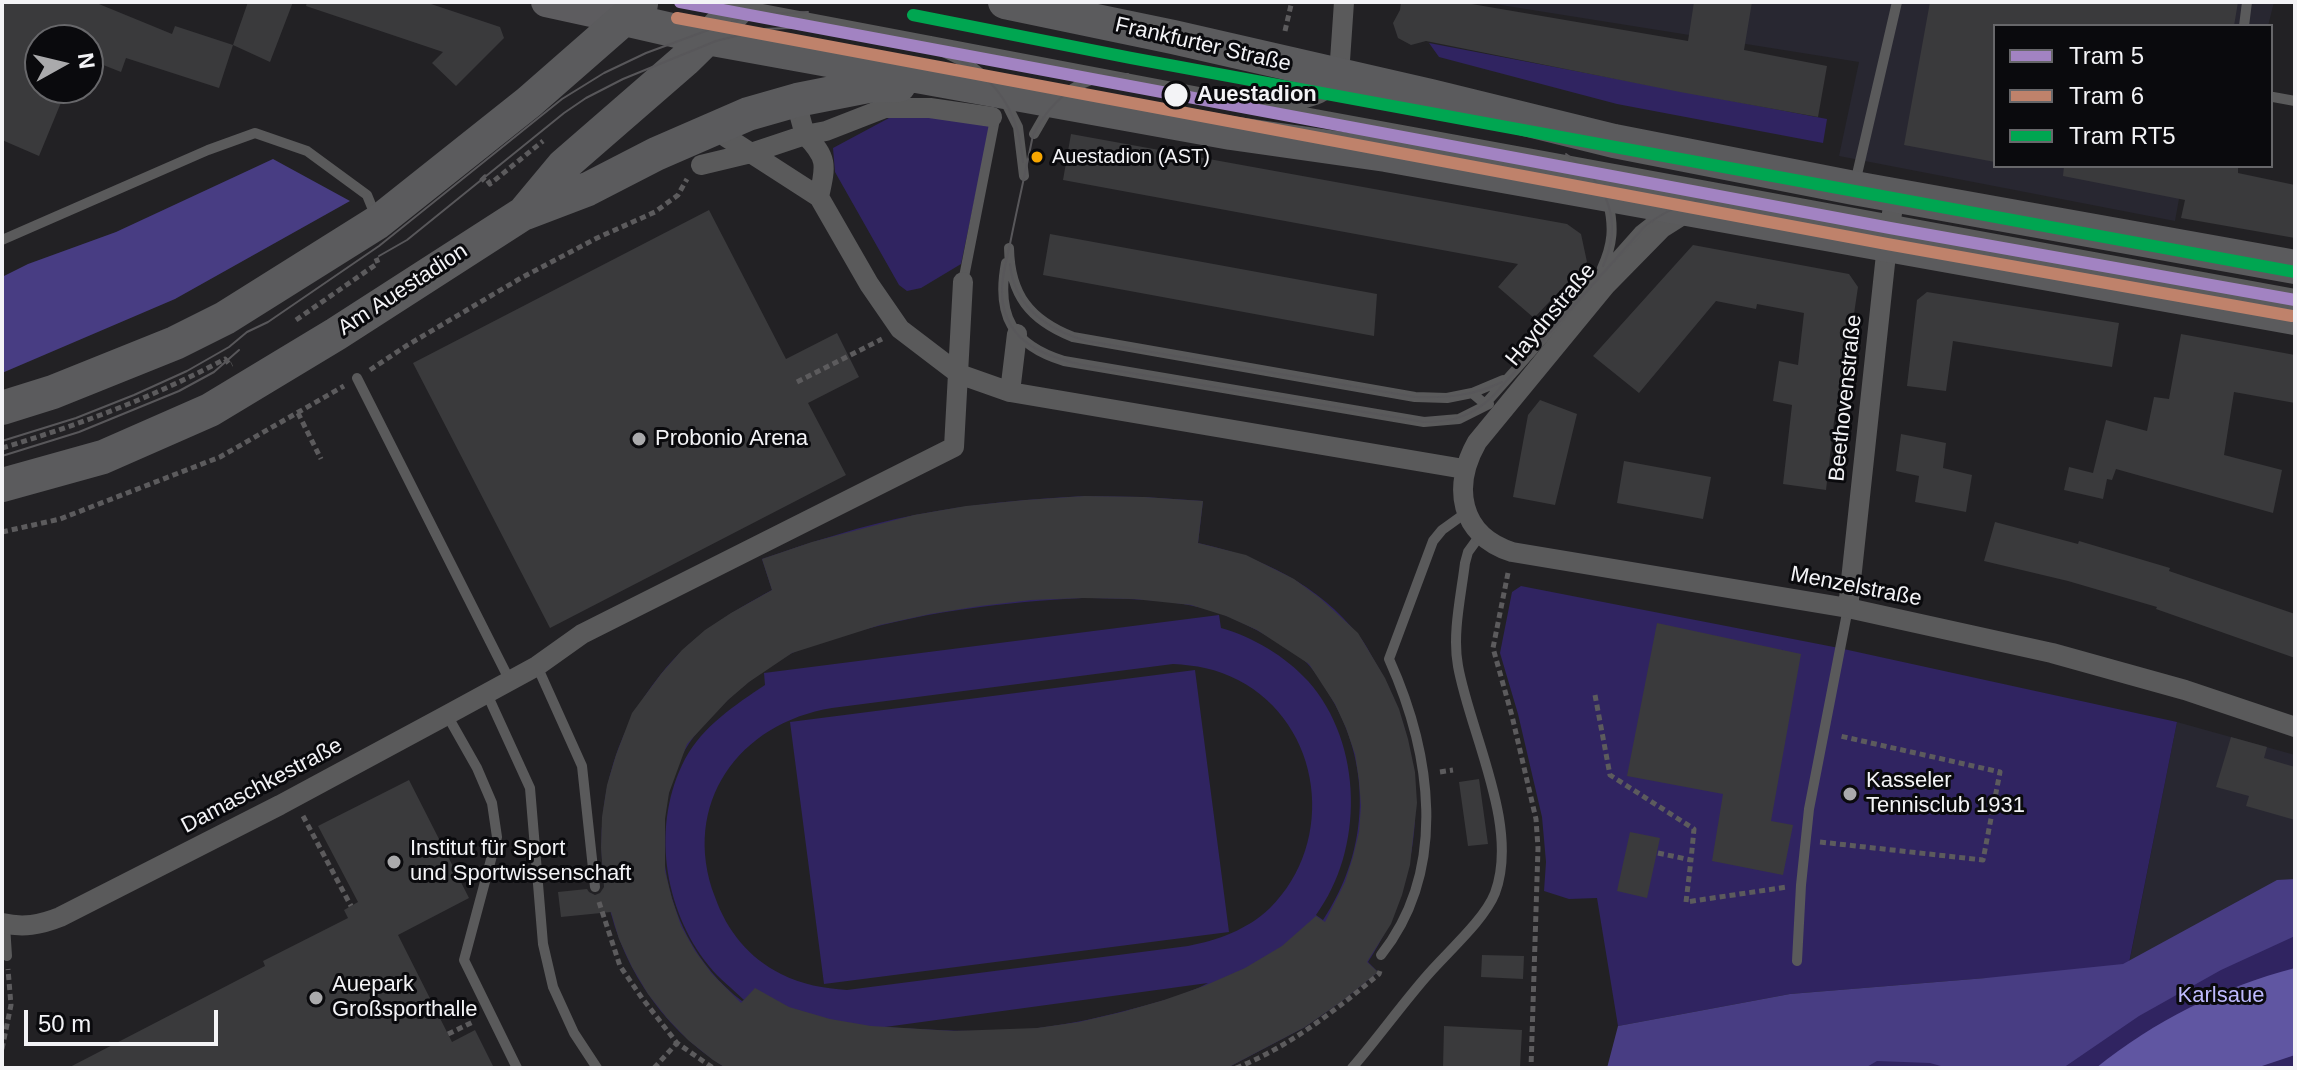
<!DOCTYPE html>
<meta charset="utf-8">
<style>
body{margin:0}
#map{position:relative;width:2297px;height:1070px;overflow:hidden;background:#222124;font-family:Arial,sans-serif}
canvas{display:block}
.frame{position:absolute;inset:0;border:4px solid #f3f3f6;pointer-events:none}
.legend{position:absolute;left:1993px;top:24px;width:280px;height:144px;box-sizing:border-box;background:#0a0a0d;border:2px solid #67676a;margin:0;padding:10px 14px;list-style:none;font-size:24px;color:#f3f3f6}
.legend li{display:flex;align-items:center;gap:16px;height:40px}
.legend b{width:40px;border:2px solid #67676a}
.north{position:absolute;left:24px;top:24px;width:80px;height:80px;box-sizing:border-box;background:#0a0a0d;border:2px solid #67676a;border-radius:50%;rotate:82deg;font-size:22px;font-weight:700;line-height:32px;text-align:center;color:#f3f3f6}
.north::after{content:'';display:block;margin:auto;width:28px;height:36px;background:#aaaaac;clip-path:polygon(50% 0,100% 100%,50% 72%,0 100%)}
.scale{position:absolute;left:24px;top:1010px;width:194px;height:36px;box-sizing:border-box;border:4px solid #f3f3f6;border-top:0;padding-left:10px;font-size:24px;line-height:28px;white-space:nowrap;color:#f3f3f6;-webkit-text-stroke:6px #0a0a0d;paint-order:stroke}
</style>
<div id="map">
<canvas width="2297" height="1070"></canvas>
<div class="frame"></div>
<ul class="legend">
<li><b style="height:10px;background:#a283c2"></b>Tram 5</li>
<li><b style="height:10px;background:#bf826b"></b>Tram 6</li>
<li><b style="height:10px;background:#00a651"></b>Tram RT5</li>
</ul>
<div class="north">N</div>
<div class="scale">50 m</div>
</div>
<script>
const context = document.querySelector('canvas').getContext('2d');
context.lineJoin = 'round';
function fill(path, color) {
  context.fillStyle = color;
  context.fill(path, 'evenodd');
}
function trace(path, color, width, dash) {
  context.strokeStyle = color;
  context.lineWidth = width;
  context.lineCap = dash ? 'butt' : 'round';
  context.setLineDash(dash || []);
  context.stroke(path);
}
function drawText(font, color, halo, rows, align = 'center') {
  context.font = font + ' Arial,sans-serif';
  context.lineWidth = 6;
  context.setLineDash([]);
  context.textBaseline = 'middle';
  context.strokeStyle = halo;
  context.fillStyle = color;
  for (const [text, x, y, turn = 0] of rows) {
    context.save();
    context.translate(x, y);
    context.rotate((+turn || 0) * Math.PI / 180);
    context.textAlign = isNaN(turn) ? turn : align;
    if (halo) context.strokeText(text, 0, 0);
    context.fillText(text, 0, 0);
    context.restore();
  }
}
fill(new Path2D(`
 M1482,2H2274L2268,26H1995V166H2185L2175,221L1839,156L1859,62Z
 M2177,722L2295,755V893L2128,969Z`), '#282731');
fill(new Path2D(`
 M1429,43L1827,119L1823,143L1617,104L1439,57Z
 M992,117L961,264L921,288L907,291L899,285L835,172L833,148L889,118Z
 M1085,496L1144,497L1203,501L1198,543C1260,556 1319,585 1359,636C1365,643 1370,653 1375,662C1432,755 1428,871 1368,962L1378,972L1342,1001L1305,1027L1227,1068H726C590,984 561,797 661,674C691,636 730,613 772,590L762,559C812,542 863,525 915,515C971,504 1028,499 1085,496ZM1083,598C1131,599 1182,598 1227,616C1249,625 1288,646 1306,662C1314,670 1321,681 1327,691C1373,762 1370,850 1323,920L1316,915C1364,850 1364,744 1308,681C1285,656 1253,637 1221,628L1219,615L764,673L765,685C735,705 703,726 685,759C651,824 663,909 709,966C719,979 733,989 744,1000L742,1001C697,967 669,913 664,856C662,821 667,781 685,750C704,717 757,670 792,653C812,644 834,639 855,632C930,611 1005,602 1083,598ZM1173,664C1195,665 1217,669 1238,680C1323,724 1337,842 1270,908C1247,930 1218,940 1188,946L847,990C824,988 802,985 781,974C749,958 727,931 715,897C680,804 739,723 832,708ZM1208,983C1188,994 1162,1001 1140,1007C1106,1016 1072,1024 1038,1028C987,1034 936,1030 885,1027Z
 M1521,586L1839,648L2177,722L2128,968L2295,893V1068H1818L1986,978L1790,994L1618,1026L1597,898L1569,899L1544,891L1546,862L1542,817L1518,714L1500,653L1512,592Z
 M1195,670L1229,932L824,984L790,722Z`), '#302461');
fill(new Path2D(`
 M273,159L350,201L175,299L2,373V277L28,264L116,232Z
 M2295,879V936L2221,970L2139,1016L2063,1068H1948L1930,1063L1877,1061L1865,1068H1607L1618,1026L1790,994L1986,978L2123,964L2277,880Z`), '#483d83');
fill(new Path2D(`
 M2295,968V1055L2256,1068H2096C2154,1021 2222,987 2295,968Z`), '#6056a2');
fill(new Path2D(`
 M2,2H94L172,34L175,26L233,45L219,88L126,58L121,72L88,59V40H40V88H67L39,156L2,140Z
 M248,2H293L270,62L233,45Z
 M307,2H425L500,27L504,38L456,86L432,63L443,52L306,6Z
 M1401,2H1460L1688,41L1694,2H1752L1744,50L1827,66L1818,117L1680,92L1426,41L1411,45L1398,38L1393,23L1400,10Z
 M1930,2H2238L2234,26H1995V162L1904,145Z
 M1071,134L1567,224L1581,234L1587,262L1534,318L1498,287L1518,264L1063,180Z
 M2064,166H2238V173L2295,185V238L2181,218L2185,200L2063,176Z
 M709,210L786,359L837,333L859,377L808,403L846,475L550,628L413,363Z
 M1050,234L1377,294L1374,336L1043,275Z
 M1693,245L1849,274L1858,287L1839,414L1835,413L1826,490L1783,484L1792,405L1773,401L1779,361L1798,365L1804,313L1757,304L1756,309L1716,301L1639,393L1593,356Z
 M1927,292L2119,323L2112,367L1953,341L1946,391L1907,386L1917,300Z
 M2181,334L2295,355V403L2234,392L2224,455L2282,470L2273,513L2116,469L2112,480L2107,479L2103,499L2064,490L2069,467L2093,473L2106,420L2147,431L2154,397L2169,399Z
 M1540,400L1577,414L1555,505L1513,497L1528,415Z
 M1901,434L1946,443L1943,468L1972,475L1966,512L1915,502L1919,476L1896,471Z
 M1624,461L1711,477L1703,519L1617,503Z
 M1085,496L1144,497L1203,501L1198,543L1246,555L1294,579L1320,598L1358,633L1385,678L1399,709L1408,739L1415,772L1417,803L1410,865L1402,895L1391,924L1367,962L1378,972L1342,1001L1305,1027L1227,1068H726L713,1060L688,1040L667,1018L648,994L632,967L619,939L611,912L561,917L558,892L587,889L589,892L595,895L600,893L604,887L601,848L602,817L607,785L616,755L632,713L661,674L682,650L705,630L731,613L772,590L762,559L812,542L914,515L966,506L1025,500ZM1083,598L1134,599L1191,605L1226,616L1257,630L1309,664L1335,704L1346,728L1355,754L1359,780L1361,806L1359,832L1353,857L1345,882L1325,922L1316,916L1282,946L1245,968L1204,986L1164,1000L1122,1012L1079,1022L1037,1028L954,1031L871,1026L830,1019L789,1007L755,988L741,1003L712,974L695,951L681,926L672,899L665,871V819L669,793L687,744L728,700L749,682L792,653L880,625L930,614L980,606L1031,600Z
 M1995,522L2078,544L2079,541L2170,568L2169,571L2295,614V658L2156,609L2157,607L2068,581L1984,561Z
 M1657,623L1801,654L1771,821L1793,825L1783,875L1712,861L1723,794L1627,776Z
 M2231,737L2267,747L2264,758L2295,767V820L2246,806L2249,796L2216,787Z
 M1479,779L1488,844L1468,846L1459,782Z
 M409,780L469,898L398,935L452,1042L475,1030L494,1068H68L265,966L263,961L348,918L344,910L358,902L318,826Z
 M1630,832L1660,838L1647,898L1617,891Z
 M1482,955L1524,956L1523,979L1481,977Z
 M1444,1026L1522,1030L1520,1068H1443Z`), '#3a3a3c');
trace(new Path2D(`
 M1285,31L1291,5
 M481,181L485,177L490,184L543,141
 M296,320L378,263L376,258
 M370,370L406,346L521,278L597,238L655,212L678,195L687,179
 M797,382L882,339
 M298,413L321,459
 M2,448C79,425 154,397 225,359L230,365L232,364
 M2,532L60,519L220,457L344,386
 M1508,573L1493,648L1512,716L1536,819L1538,848L1531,1068
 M1595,695L1610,775L1694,829L1691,860
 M1440,772L1453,770
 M303,816L351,906
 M1820,842L1983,860L2000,772L1840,736
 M1658,853L1691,860L1686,902L1787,887
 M599,902L620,966L642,998L677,1043L713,1068
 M448,1034L475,1021
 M2,1049L11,1005L8,969
 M654,1068L677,1043
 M1236,1068C1289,1047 1336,1010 1379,974L1380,971`), '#5c5b5d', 5, [6, 4]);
trace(new Path2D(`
 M746,6L1309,113L2295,294
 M2244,26L2247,2
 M931,41L937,49L970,65L985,77
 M1064,94L1077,86L1103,75
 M2273,97L2295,101
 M1005,101L1018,127L1024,176
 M1287,107C1307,102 1328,102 1337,81
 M1034,134L1049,108
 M1855,183L1897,2
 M2,240L208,150L255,133L307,151L367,195L376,217
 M1009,248C1010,295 1030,320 1073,337L1415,397L1447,398L1472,393L1485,404L1639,231L1662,213
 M1006,263C996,315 1012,345 1064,361L1424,422L1459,419L1489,404
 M1602,268C1613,244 1614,227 1608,202
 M963,282L996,114
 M357,378L510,681
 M1472,393L1503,380
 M537,666L582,766L595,887
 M487,694L530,788L543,944L553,987L574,1033L597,1068
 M447,715L477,768L492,803L497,837L464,960L517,1068
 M5,925L7,956
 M1381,955C1449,869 1431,752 1389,659L1433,541L1442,530L1467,512
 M1797,961L1801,885L1809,809L1848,608
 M1352,1068C1377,1039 1400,1007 1425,978C1445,954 1484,921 1495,893C1520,826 1470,733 1458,666C1452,634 1461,596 1465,563L1468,552L1481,534`), '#5a5a5b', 10);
trace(new Path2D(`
 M1339,75L1344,2
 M805,135L826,131L885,108H930L992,117
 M805,135C828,158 826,165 819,197
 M726,137L819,197L869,284L900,329L959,374L1010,392L1464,469
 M701,165L751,153L805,135L799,113
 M1692,209L1662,228L1606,285L1477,442C1452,486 1459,535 1512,552L1848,608L2052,653L2185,690L2295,727
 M1010,392L1017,334
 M1848,608L1887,245L1895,194
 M2,923C23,928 40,925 60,917L280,805L447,715L537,666L582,634L954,447L963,282`), '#5a5a5b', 20);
trace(new Path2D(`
 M546,2L624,19`), '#5d5c5f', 30);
trace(new Path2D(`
 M1005,2L1173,37L1431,96L1614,141L1854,188L2295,267
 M624,19L707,38L1231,133L1386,155L2295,318
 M525,213L588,189L656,154L748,114L797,100L868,86L899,85
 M2,408L53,392L175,343L225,318L378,222L529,102L641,4
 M2,485L103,457L210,410L336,334L524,213L564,165L686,59L744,2`), '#5b5b5d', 34);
trace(new Path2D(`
 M937,49C990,71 1018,103 1023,162
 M1128,74C1084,72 1052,98 1033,135C1026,170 1018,204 1011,239C1008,254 1003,271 1002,287C1000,339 1041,356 1083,365L1424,422C1453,422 1473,416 1494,395L1645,226C1670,207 1695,198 1727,196
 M1566,154C1606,182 1624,219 1603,266
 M379,256L407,240L564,113L586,98L623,79L716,41L764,29L814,27
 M1010,264C1014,307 1048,330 1087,341L1415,397C1446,398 1473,396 1502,382
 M2,441L76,418L134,395L187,371L229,347L247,332L268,322L379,246L562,99L604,73L646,53L722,25L759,14L808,12
 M2,456L79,432L179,391L214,372L239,350`), '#58575a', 2);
trace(new Path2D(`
 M680,2L1890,228L2295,300`), '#a283c2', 12);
trace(new Path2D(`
 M677,18L1887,244L2292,316`), '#bf826b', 12);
trace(new Path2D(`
 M913,15L1131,58L2295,272`), '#00a651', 12);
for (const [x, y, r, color] of [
 [1176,95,13,"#f3f3f6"],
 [1037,157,7,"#f7a600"],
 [639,439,8,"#aaaaac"],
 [1850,794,8,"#aaaaac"],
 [394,862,8,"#aaaaac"],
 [316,998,8,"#aaaaac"]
]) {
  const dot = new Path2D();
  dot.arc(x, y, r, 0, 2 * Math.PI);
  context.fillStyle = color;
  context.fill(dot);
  trace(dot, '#0a0a0d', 3);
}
drawText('20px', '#f3f3f6', '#0a0a0d', [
 ["Auestadion (AST)",1052,157]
], 'left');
drawText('22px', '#f3f3f6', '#0a0a0d', [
 ["Frankfurter Straße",1203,45,13],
 ["Am Auestadion",403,290,-33],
 ["Haydnstraße",1551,315,-50],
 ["Beethovenstraße",1846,398,-84],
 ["Menzelstraße",1856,587,11],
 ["Damaschkestraße",262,786,-28]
]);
drawText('bold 22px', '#f3f3f6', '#0a0a0d', [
 ["Auestadion",1197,95]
], 'left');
drawText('22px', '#f3f3f6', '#0a0a0d', [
 ["Probonio Arena",655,439],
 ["Kasseler",1866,781],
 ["Tennisclub 1931",1866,806],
 ["Institut für Sport",410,849],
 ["und Sportwissenschaft",410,874],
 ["Auepark",332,985],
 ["Großsporthalle",332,1010]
], 'left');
drawText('22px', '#bfbbfe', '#0a0a0d', [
 ["Karlsaue",2221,996]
]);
</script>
